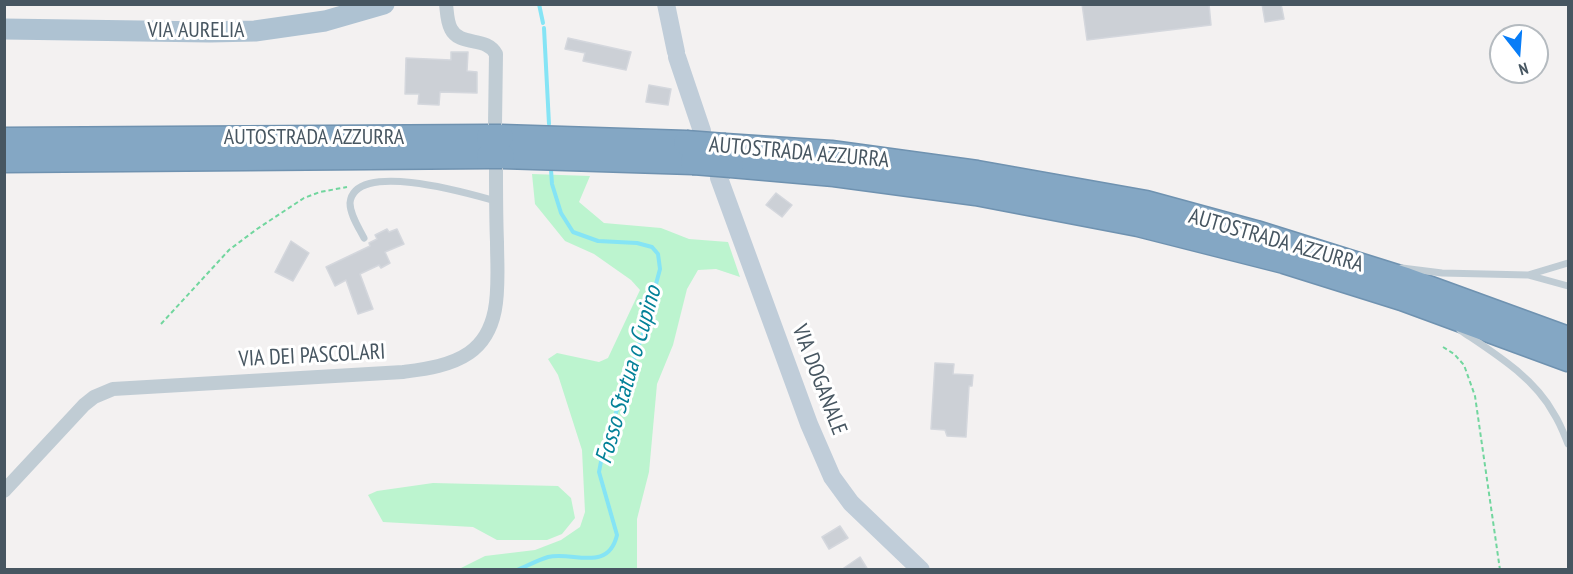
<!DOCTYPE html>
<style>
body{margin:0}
#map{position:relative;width:1573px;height:574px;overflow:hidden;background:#f3f1f1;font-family:"PT Sans Narrow",sans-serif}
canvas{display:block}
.frame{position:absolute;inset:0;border:6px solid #475661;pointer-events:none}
.north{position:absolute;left:1489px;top:24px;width:60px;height:60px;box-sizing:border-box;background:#fff;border:2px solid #b5bbc0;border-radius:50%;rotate:163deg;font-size:16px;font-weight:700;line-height:24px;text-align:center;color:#475661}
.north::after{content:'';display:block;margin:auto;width:21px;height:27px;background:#087df7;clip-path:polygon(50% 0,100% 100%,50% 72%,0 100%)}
</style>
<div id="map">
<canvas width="1573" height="574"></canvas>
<div class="frame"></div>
<div class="north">N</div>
</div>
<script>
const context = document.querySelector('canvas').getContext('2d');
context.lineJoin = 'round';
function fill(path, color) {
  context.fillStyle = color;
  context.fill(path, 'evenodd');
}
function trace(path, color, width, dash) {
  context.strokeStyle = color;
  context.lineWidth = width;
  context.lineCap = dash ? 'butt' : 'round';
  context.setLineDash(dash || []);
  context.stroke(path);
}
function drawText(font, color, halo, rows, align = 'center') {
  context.font = font + ' "PT Sans Narrow",sans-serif';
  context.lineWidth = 6;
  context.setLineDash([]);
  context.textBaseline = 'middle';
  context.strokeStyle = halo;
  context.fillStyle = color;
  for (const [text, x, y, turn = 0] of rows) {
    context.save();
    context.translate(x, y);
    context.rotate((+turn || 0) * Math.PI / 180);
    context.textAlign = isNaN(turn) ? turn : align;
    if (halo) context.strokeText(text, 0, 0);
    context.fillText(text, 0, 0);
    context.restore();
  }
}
fill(new Path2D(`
 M532,174L590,176L579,202L604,223L661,228L689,239L728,242L740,277L716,269L698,270L687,289L673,345L657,384L649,472L637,519V569H459L485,556L535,550L561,540L580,527L585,512L582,450L558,375L548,359L557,353L599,362L608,358L640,290L631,280L594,254L565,241L535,204Z
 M433,483L558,486L571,498L575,518L562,534L547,540H497L473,527L383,522L368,495L377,491Z`), '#bcf4cf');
trace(new Path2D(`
 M539,4L543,23
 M544,28L549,124
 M517,570C527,566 538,560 548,557C573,551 608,573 617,535L599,472L603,451L643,333L660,269L658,254L652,247L637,243L598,241L573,232L561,213L552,184L551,170`), '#85e4f5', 4);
const building = new Path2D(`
 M1082,4H1209L1211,25L1087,40Z
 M1262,4H1281L1284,19L1265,22Z
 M568,38L631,52L626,70L583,61L585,53L565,49Z
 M451,52H468L467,71L477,72V93L440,92L439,105L418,104L419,94H405L406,58L451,60Z
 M649,85L671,89L668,105L646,102Z
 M776,193L792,205L782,217L766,205Z
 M387,229L389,232L397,229L404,244L385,252L390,263L381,268L379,265L360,274L373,309L358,314L346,280L335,286L326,267L370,246L369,243L377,239L375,235Z
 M291,241L309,253L293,281L275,272Z
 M935,363L954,364L953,374L973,375L972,386H969L966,437L947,436L945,430L931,429Z
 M840,526L848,538L829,549L822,537Z
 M860,557L868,570H841Z`);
fill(building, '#ccd0d6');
trace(building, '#d4d7dd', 1.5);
const highway = new Path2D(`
 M501,137L686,143
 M4,140L489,137
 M725,146L831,153L977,173L1146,203L1256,233L1406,280L1568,339
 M502,156L693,162
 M4,160L489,156
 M731,165L834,174L976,193L1138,224L1284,261L1402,298L1568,359`);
trace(highway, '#6f92b0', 27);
trace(new Path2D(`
 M161,324L229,250L257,229L304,198L320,192L347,187
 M1443,347L1454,354L1464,365L1475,396L1500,570`), '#71d69e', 2, [4.5, 3]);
trace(new Path2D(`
 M364,238C359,228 350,215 350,203C354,159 471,194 496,201
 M1402,268L1442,273L1528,275L1568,286
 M1528,275L1568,263
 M1460,330C1494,353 1534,377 1554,414C1560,423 1564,434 1568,444`), '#c0ccd4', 7);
trace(new Path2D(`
 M446,4C447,12 447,22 451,29C460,47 487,36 496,54L495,124
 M4,491L84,405L94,397L113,389L403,372C425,369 450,366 469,353C504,329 497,279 497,242C496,218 496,193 496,169`), '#c0ccd4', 14);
trace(new Path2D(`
 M666,4L676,52
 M677,57L702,131
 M719,178L809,424L832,477L851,503L921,570`), '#c0cdd9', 18);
trace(new Path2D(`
 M4,29L210,32L255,31L325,21L384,4`), '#aec2d2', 21);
trace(highway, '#84a7c4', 24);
const highwayBridge = new Path2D(`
 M489,137H501
 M686,143L725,146
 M489,156H502
 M693,162L731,165`);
trace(highwayBridge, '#6f92b0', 27, []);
trace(highwayBridge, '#84a7c4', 24);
drawText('22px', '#475661', '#fff', [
 ["VIA AURELIA",196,31],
 ["AUTOSTRADA AZZURRA",314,138],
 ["AUTOSTRADA AZZURRA",799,153,5],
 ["AUTOSTRADA AZZURRA",1276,241,16],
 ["VIA DEI PASCOLARI",312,356,-3],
 ["VIA DOGANALE",819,380,69]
]);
drawText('italic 24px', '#038198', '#fff', [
 ["Fosso Statua o Cupino",629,375,-74]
]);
</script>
